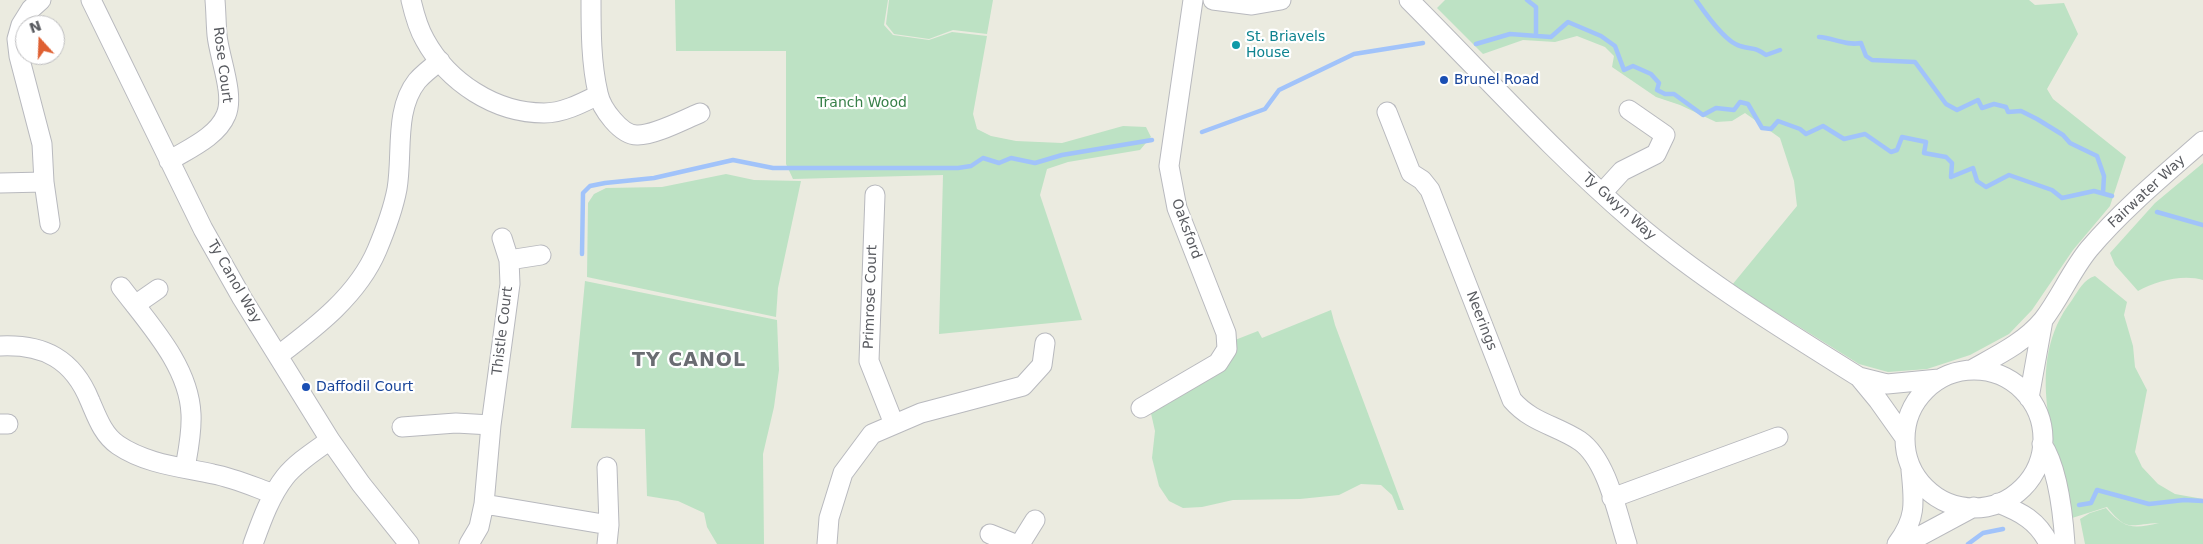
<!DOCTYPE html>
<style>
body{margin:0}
#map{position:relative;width:2203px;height:544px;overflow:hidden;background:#ebebe0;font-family:"DejaVu Sans",sans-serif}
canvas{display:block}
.north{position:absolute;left:15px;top:15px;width:50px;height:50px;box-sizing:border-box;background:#fff;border:1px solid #bdbdbf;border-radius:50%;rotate:340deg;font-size:14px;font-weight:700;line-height:20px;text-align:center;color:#595b60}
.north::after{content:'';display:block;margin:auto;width:18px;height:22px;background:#df6032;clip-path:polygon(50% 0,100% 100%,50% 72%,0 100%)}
</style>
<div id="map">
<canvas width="2203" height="544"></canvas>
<div class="north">N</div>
</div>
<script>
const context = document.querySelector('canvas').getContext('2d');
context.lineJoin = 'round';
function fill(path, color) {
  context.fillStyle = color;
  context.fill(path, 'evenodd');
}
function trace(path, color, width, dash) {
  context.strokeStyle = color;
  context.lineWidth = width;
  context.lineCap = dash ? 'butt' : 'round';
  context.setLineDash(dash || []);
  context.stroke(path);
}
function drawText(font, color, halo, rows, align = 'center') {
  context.font = font + ' "DejaVu Sans",sans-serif';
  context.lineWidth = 4.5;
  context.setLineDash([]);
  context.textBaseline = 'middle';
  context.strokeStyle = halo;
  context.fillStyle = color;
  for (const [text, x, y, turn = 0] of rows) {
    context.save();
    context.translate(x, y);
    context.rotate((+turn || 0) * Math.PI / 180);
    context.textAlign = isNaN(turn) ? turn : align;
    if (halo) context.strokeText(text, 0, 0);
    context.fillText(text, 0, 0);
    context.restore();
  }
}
fill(new Path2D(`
 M675,0H888L884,25L893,35L929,40L952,32L987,36L973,114L977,129L991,136L1016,141L1062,143L1123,126L1146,127L1151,137L1140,150L1068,162L1047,169L1040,195L1082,320L939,334L943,175L793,179L786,164V51H676Z
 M889,0H993L987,34L953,30L929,39L894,34L886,24Z
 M1445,0H2029L2035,5L2064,3L2078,34L2047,89L2053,99L2126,157L2110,206L2073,250L2032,310L2009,334L1970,355L1927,369L1888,372L1859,364L1732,285L1797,206L1794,181L1780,138L1745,113L1732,121L1716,122L1680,105L1656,97L1612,67L1614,56L1605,47L1577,36L1555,42L1523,40L1483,54L1437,8Z
 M2203,163V280C2183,274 2156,281 2138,291L2115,265L2110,253L2155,203Z
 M726,174L754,180L801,181L778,288L776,317L587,277L588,203L594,194L606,188L662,187Z
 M2095,276L2127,302L2124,315L2133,346L2135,367L2147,390L2135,452L2142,467L2158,484L2175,494L2203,499V544H2085L2080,519L2090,513L2106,508C2124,529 2133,529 2159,523C2130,524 2128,533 2107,507L2072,518C2056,446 2022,365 2072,300C2078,291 2084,279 2095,276Z
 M585,281L777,320L779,370L774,407L763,454L764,544H717L707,527L704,513L678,501L647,496L645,429L571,428Z
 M1331,310L1335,325L1404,510H1398L1392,495L1381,485L1361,484L1339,495L1300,499L1233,500L1202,507L1183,508L1169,501L1159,486L1152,458L1155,431L1150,409L1235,340L1258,331L1262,338Z`), '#bde2c4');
trace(new Path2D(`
 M1527,0L1536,7V35
 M1696,0C1705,13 1725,42 1740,46C1753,50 1753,46 1766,55L1780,50
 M1819,37C1834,38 1846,46 1861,43L1866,56L1872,60L1915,62L1946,104L1957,110L1978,100L1982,108L1994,104L2006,107L2008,112L2021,111L2037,119L2063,135L2070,143L2097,156L2104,176L2103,193
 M1476,44L1510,34L1551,37L1568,22L1601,36L1615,46L1624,70L1633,66L1651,74L1659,83L1657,90L1665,94H1674L1703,115L1716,108L1734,110L1740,102L1748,104L1762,128L1771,129L1778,121L1800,129L1806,134L1823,126L1844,139L1865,134L1891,152L1897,150L1902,137L1926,142L1924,153L1946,157L1952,163L1951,177L1973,168L1977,181L1986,187L2009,175L2052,190L2062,198L2094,191L2112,196
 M1202,132L1265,109L1279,90L1354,54L1423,43
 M2157,212L2203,225
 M582,254L583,193L590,186L605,183L654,178L733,160L773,168H958L971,166L983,158L999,163L1011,158L1035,163L1062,155L1152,140
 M2079,505L2091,503L2097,490L2149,504L2184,500L2203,501
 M1968,544L1983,533L2003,529`), '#a1c3fa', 4.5);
const minor = new Path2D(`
 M41,0L31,9L21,25L17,39L19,56L42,144L44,182L50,224
 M91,0L203,229L242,298L330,440L361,484L409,544
 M411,0C414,13 418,28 425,40C448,82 495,113 544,113C563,113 582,103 598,95
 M591,0C591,30 591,63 598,93C601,108 621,136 638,135C655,135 683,120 700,113
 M1213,0L1252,5L1281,0
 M1409,0C1483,74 1553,152 1632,220C1702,280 1781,328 1859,377L1878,400L1905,438
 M1387,112L1411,173L1422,180L1430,190L1512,400C1532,423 1556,425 1580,441C1607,460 1617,513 1627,544
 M169,161C188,149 217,137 226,115C235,95 219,57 217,35C216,23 216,12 215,0
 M0,183L44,182
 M1602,193L1622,171L1656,154L1665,135L1629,110
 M875,195L869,361L894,424
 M509,260L541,255
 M121,287C149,324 189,366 191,414C192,433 188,451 185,468
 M135,305L158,289
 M0,346C44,344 73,359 90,401C97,417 103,435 118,445C146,464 181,467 213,474C234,478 254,487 274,494
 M279,355C316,327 358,295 377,250C385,231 393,210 397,189C403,154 394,110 417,81C423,74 432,67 440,61
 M1971,370C1996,356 2024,343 2043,320C2060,298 2071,271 2089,249C2123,209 2163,176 2203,141
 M1905 439a69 69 0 1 1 138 0a69 69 0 1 1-138 0Z
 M1859,377L1887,384L1939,379
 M2029,398L2043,320
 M1141,408L1218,363L1227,349L1226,333L1177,208L1169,166L1193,0
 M0,424H8
 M402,427L456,423L491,425
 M2042,444C2058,468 2063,514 2065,544
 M607,467L609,525L607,544
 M1612,498L1778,437
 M1998,503C2021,512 2038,521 2049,544
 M484,504L609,525
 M990,534L1015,544
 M253,544C261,522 270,496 285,477C297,462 315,451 330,440
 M469,544L479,527L484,504L491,425L510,284L509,260L502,238
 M827,544L829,518L843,473L872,434L921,413L1023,386L1042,365L1045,343
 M1020,544L1035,520
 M1897,544C1917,518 1914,501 1911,470
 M1905,544L1974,507`);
trace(minor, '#b8b9be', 21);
trace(minor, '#fff', 19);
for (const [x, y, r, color] of [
 [1236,45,5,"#0f9aa8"],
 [1444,80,5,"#1a4fb4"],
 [306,387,5,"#1a4fb4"]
]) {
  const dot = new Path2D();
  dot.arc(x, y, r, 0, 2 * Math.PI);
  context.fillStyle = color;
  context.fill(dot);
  trace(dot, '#fff', 2);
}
drawText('14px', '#0d838f', '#fff', [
 ["St. Briavels",1246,37],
 ["House",1246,53]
], 'left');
drawText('14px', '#595b60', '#fff', [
 ["Rose Court",222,65,83],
 ["Fairwater Way",2147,192,-43],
 ["Ty Gwyn Way",1619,207,42],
 ["Oaksford",1186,229,70],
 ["Ty Canol Way",234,282,60],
 ["Primrose Court",871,297,-88],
 ["Neerings",1481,321,69],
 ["Thistle Court",503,331,-83]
]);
drawText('14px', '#164399', '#fff', [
 ["Brunel Road",1454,80],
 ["Daffodil Court",316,387]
], 'left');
drawText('14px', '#388049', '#fff', [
 ["Tranch Wood",862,103]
]);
context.letterSpacing = '1px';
drawText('bold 19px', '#6a6c72', '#fff', [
 ["TY CANOL",689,361]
]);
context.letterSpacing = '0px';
</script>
